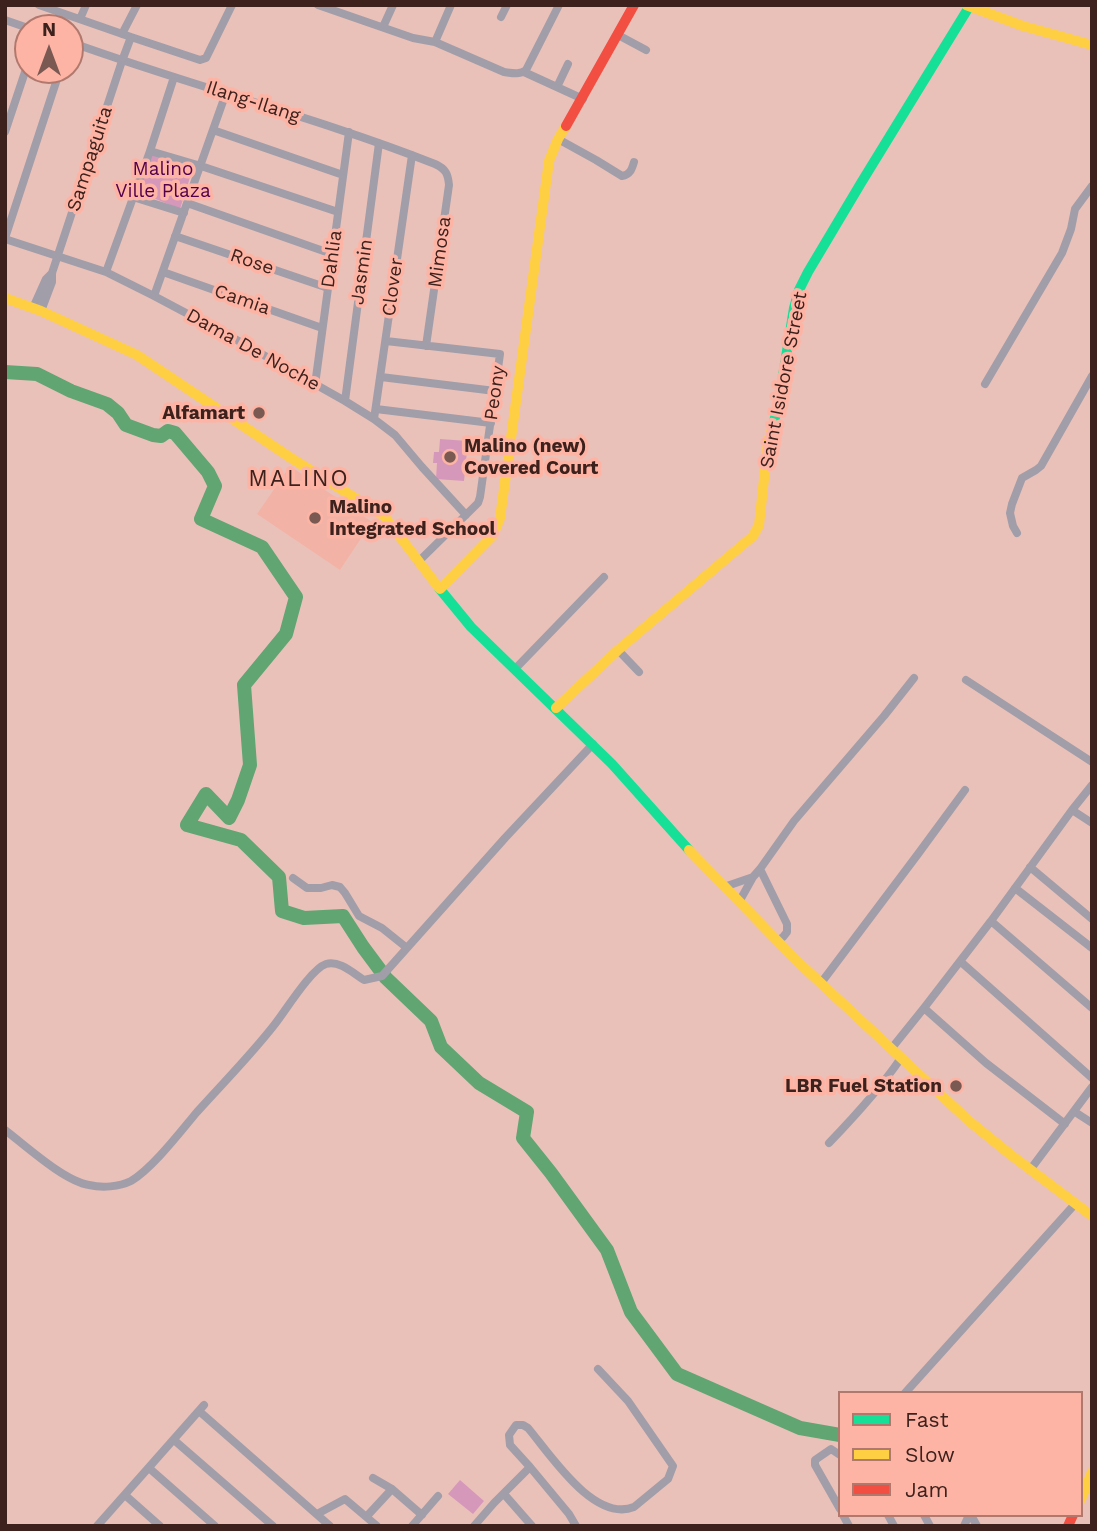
<!DOCTYPE html>
<style>
body{margin:0}
#map{position:relative;width:1097px;height:1531px;overflow:hidden;background:#eac1b9;font-family:"Work Sans",sans-serif}
canvas{display:block}
.frame{position:absolute;inset:0;border:7px solid #3d211c;pointer-events:none}
.legend{position:absolute;left:838px;top:1391px;width:245px;height:126px;box-sizing:border-box;background:#feb4a5;border:2px solid #b1796e;margin:0;padding:9px 12px;list-style:none;font-size:21px;color:#3d211c}
.legend li{display:flex;align-items:center;gap:14px;height:35px}
.legend b{width:35px;border:2px solid #b1796e}
.north{position:absolute;left:14px;top:14px;width:70px;height:70px;box-sizing:border-box;background:#feb4a5;border:2px solid #b1796e;border-radius:50%;rotate:0deg;font-size:19px;font-weight:700;line-height:28px;text-align:center;color:#3d211c}
.north::after{content:'';display:block;margin:auto;width:24px;height:32px;background:#7a5953;clip-path:polygon(50% 0,100% 100%,50% 72%,0 100%)}
</style>
<div id="map">
<canvas width="1097" height="1531"></canvas>
<div class="frame"></div>
<ul class="legend">
<li><b style="height:9px;background:#16e098"></b>Fast</li>
<li><b style="height:9px;background:#ffcf43"></b>Slow</li>
<li><b style="height:9px;background:#f24e42"></b>Jam</li>
</ul>
<div class="north">N</div>
</div>
<script>
const context = document.querySelector('canvas').getContext('2d');
context.lineJoin = 'round';
function fill(path, color) {
  context.fillStyle = color;
  context.fill(path, 'evenodd');
}
function trace(path, color, width, dash) {
  context.strokeStyle = color;
  context.lineWidth = width;
  context.lineCap = dash ? 'butt' : 'round';
  context.setLineDash(dash || []);
  context.stroke(path);
}
function drawText(font, color, halo, rows, align = 'center') {
  context.font = font + ' "Work Sans",sans-serif';
  context.lineWidth = 7;
  context.setLineDash([]);
  context.textBaseline = 'middle';
  context.strokeStyle = halo;
  context.fillStyle = color;
  for (const [text, x, y, turn = 0] of rows) {
    context.save();
    context.translate(x, y);
    context.rotate((+turn || 0) * Math.PI / 180);
    context.textAlign = isNaN(turn) ? turn : align;
    if (halo) context.strokeText(text, 0, 0);
    context.fillText(text, 0, 0);
    context.restore();
  }
}
fill(new Path2D(`
 M290,466L372,522L340,570L257,514Z`), '#f2b3a6');
fill(new Path2D(`
 M149,153L193,168L180,209L136,191Z
 M440,439L468,441L464,481L436,479L437,463H433L434,452H439Z
 M460,1480L484,1501L473,1514L448,1494Z`), '#d698ba');
trace(new Path2D(`
 M5,372L37,374L71,391L107,404L118,413L126,425L153,435L161,436L168,431L175,433L208,472L215,486L201,519L262,547L296,597L286,634L244,685L250,765L238,800L229,818L206,794L187,825L241,840L279,877L282,911L304,918L343,916L363,947L386,978L431,1021L441,1047L479,1083L527,1112L523,1138L551,1173L607,1250L631,1312L677,1374L800,1428L840,1435`), '#61a573', 14);
trace(new Path2D(`
 M39,5L131,37L122,61L52,273V282L41,311
 M318,5L413,38L435,42L504,72C512,73 520,75 526,70L559,5
 M501,17L507,5
 M80,19L86,5
 M5,20L28,28
 M383,27L393,5
 M122,34L137,5
 M618,35L646,50
 M131,37L200,60L206,58L232,5
 M70,42C191,86 316,117 435,164C446,169 448,174 449,185L426,346
 M435,42L451,5
 M524,72L583,99
 M557,87L568,64
 M213,130L343,175
 M5,132L28,63
 M558,139L596,160L622,176C630,175 632,169 634,162
 M150,151L201,166L338,212
 M133,197L184,213
 M187,203L332,254
 M175,236L328,288
 M5,238L60,70
 M5,239L106,272L154,296L235,339L345,401L374,419L395,435L422,467L466,515
 M106,272L150,151L174,77
 M163,272L322,328
 M154,296L226,93
 M33,308L46,279L52,273
 M386,341L500,354L480,497L478,503L418,562
 M381,377L495,391
 M985,384L1062,253L1071,229L1075,209L1092,186
 M315,385L349,132
 M345,401L379,143
 M376,409L491,423
 M374,419L412,155
 M1017,533L1013,526L1010,513L1012,504L1022,478L1036,470L1041,466L1092,376
 M618,650L639,672
 M515,669L604,577
 M966,680L1092,762
 M1072,810L1092,785
 M1030,867L1092,919
 M760,869L787,924V932L783,937L777,941
 M293,878L307,888H321L332,885L340,887L345,893L359,916L382,928L407,948
 M724,887L753,877L760,869L794,821L884,716L914,678
 M1015,888L1092,948
 M739,902L753,877
 M991,921L1072,810L1092,823
 M961,962L1092,1078
 M821,983L918,854L965,790
 M924,1008L986,1063L1065,1124
 M891,1049L924,1008L991,921L1092,1008
 M1075,1112L1092,1123
 M5,1130C26,1146 64,1181 89,1185C102,1188 119,1187 131,1181C152,1169 181,1131 197,1112C223,1083 251,1055 275,1024C286,1010 311,969 326,964C339,960 353,973 364,980L382,976L505,838L593,744
 M829,1143C855,1116 880,1089 901,1058
 M1030,1170L1092,1087
 M905,1393L1075,1204
 M199,1411L330,1526
 M174,1440L273,1526
 M840,1455L831,1449L815,1460V1465L840,1509
 M530,1467L510,1445L509,1435L516,1425H523L528,1428C550,1454 594,1523 634,1507L668,1479L673,1466L628,1401L598,1369
 M149,1468L215,1526
 M373,1478L392,1489L422,1515
 M504,1494L532,1526
 M125,1495L160,1526
 M317,1514L345,1499L377,1526
 M843,1515L849,1526
 M888,1515L894,1526
 M924,1515L930,1526
 M971,1515L977,1526
 M367,1516L392,1489
 M97,1526L204,1405
 M412,1526L438,1496
 M474,1526L494,1503L530,1467L569,1514L576,1526
 M964,1526L969,1515`), '#a19ea9', 8);
trace(new Path2D(`
 M772,429L778,406L794,308L799,290L808,272L861,183L969,7
 M439,588L471,627L612,764L689,850`), '#16e098', 10);
trace(new Path2D(`
 M966,5L1023,26L1092,45
 M5,298L41,311L137,355L291,458L384,516L439,588
 M440,589L493,535L500,518L549,161L558,139L566,126
 M556,708L618,650L753,536L759,525L768,442L772,429
 M689,850L797,961L969,1121L1011,1155L1092,1216
 M1081,1499L1092,1472`), '#ffcf43', 10);
trace(new Path2D(`
 M566,126L634,5
 M1068,1526L1073,1515`), '#f24e42', 10);
for (const [x, y, r, color] of [
 [259,413,7,"#7a5953"],
 [450,457,7,"#7a5953"],
 [315,518,7,"#7a5953"],
 [956,1086,7,"#7a5953"]
]) {
  const dot = new Path2D();
  dot.arc(x, y, r, 0, 2 * Math.PI);
  context.fillStyle = color;
  context.fill(dot);
  trace(dot, '#feb4a5', 2.5);
}
drawText('19px', '#3d211c', '#feb4a5', [
 ["Ilang-Ilang",253,102,18],
 ["Sampaguita",90,159,-72],
 ["Mimosa",440,252,-82],
 ["Dahlia",332,259,-82],
 ["Rose",252,262,19],
 ["Jasmin",362,272,-82],
 ["Clover",393,287,-82],
 ["Camia",242,300,19],
 ["Dama De Noche",253,350,29],
 ["Saint Isidore Street",784,380,-79],
 ["Peony",495,393,-82]
]);
drawText('19px', '#52004b', '#feb4a5', [
 ["Malino",163,169],
 ["Ville Plaza",163,191]
]);
drawText('bold 19px', '#3d211c', '#feb4a5', [
 ["Alfamart",245,413],
 ["Malino (new)",464,446,"left"],
 ["Covered Court",464,468,"left"],
 ["Malino",329,507,"left"],
 ["Integrated School",329,529,"left"],
 ["LBR Fuel Station",942,1086]
], 'right');
context.letterSpacing = '2px';
drawText('23px', '#3d211c', '#feb4a5', [
 ["MALINO",299,479]
]);
context.letterSpacing = '0px';
</script>
